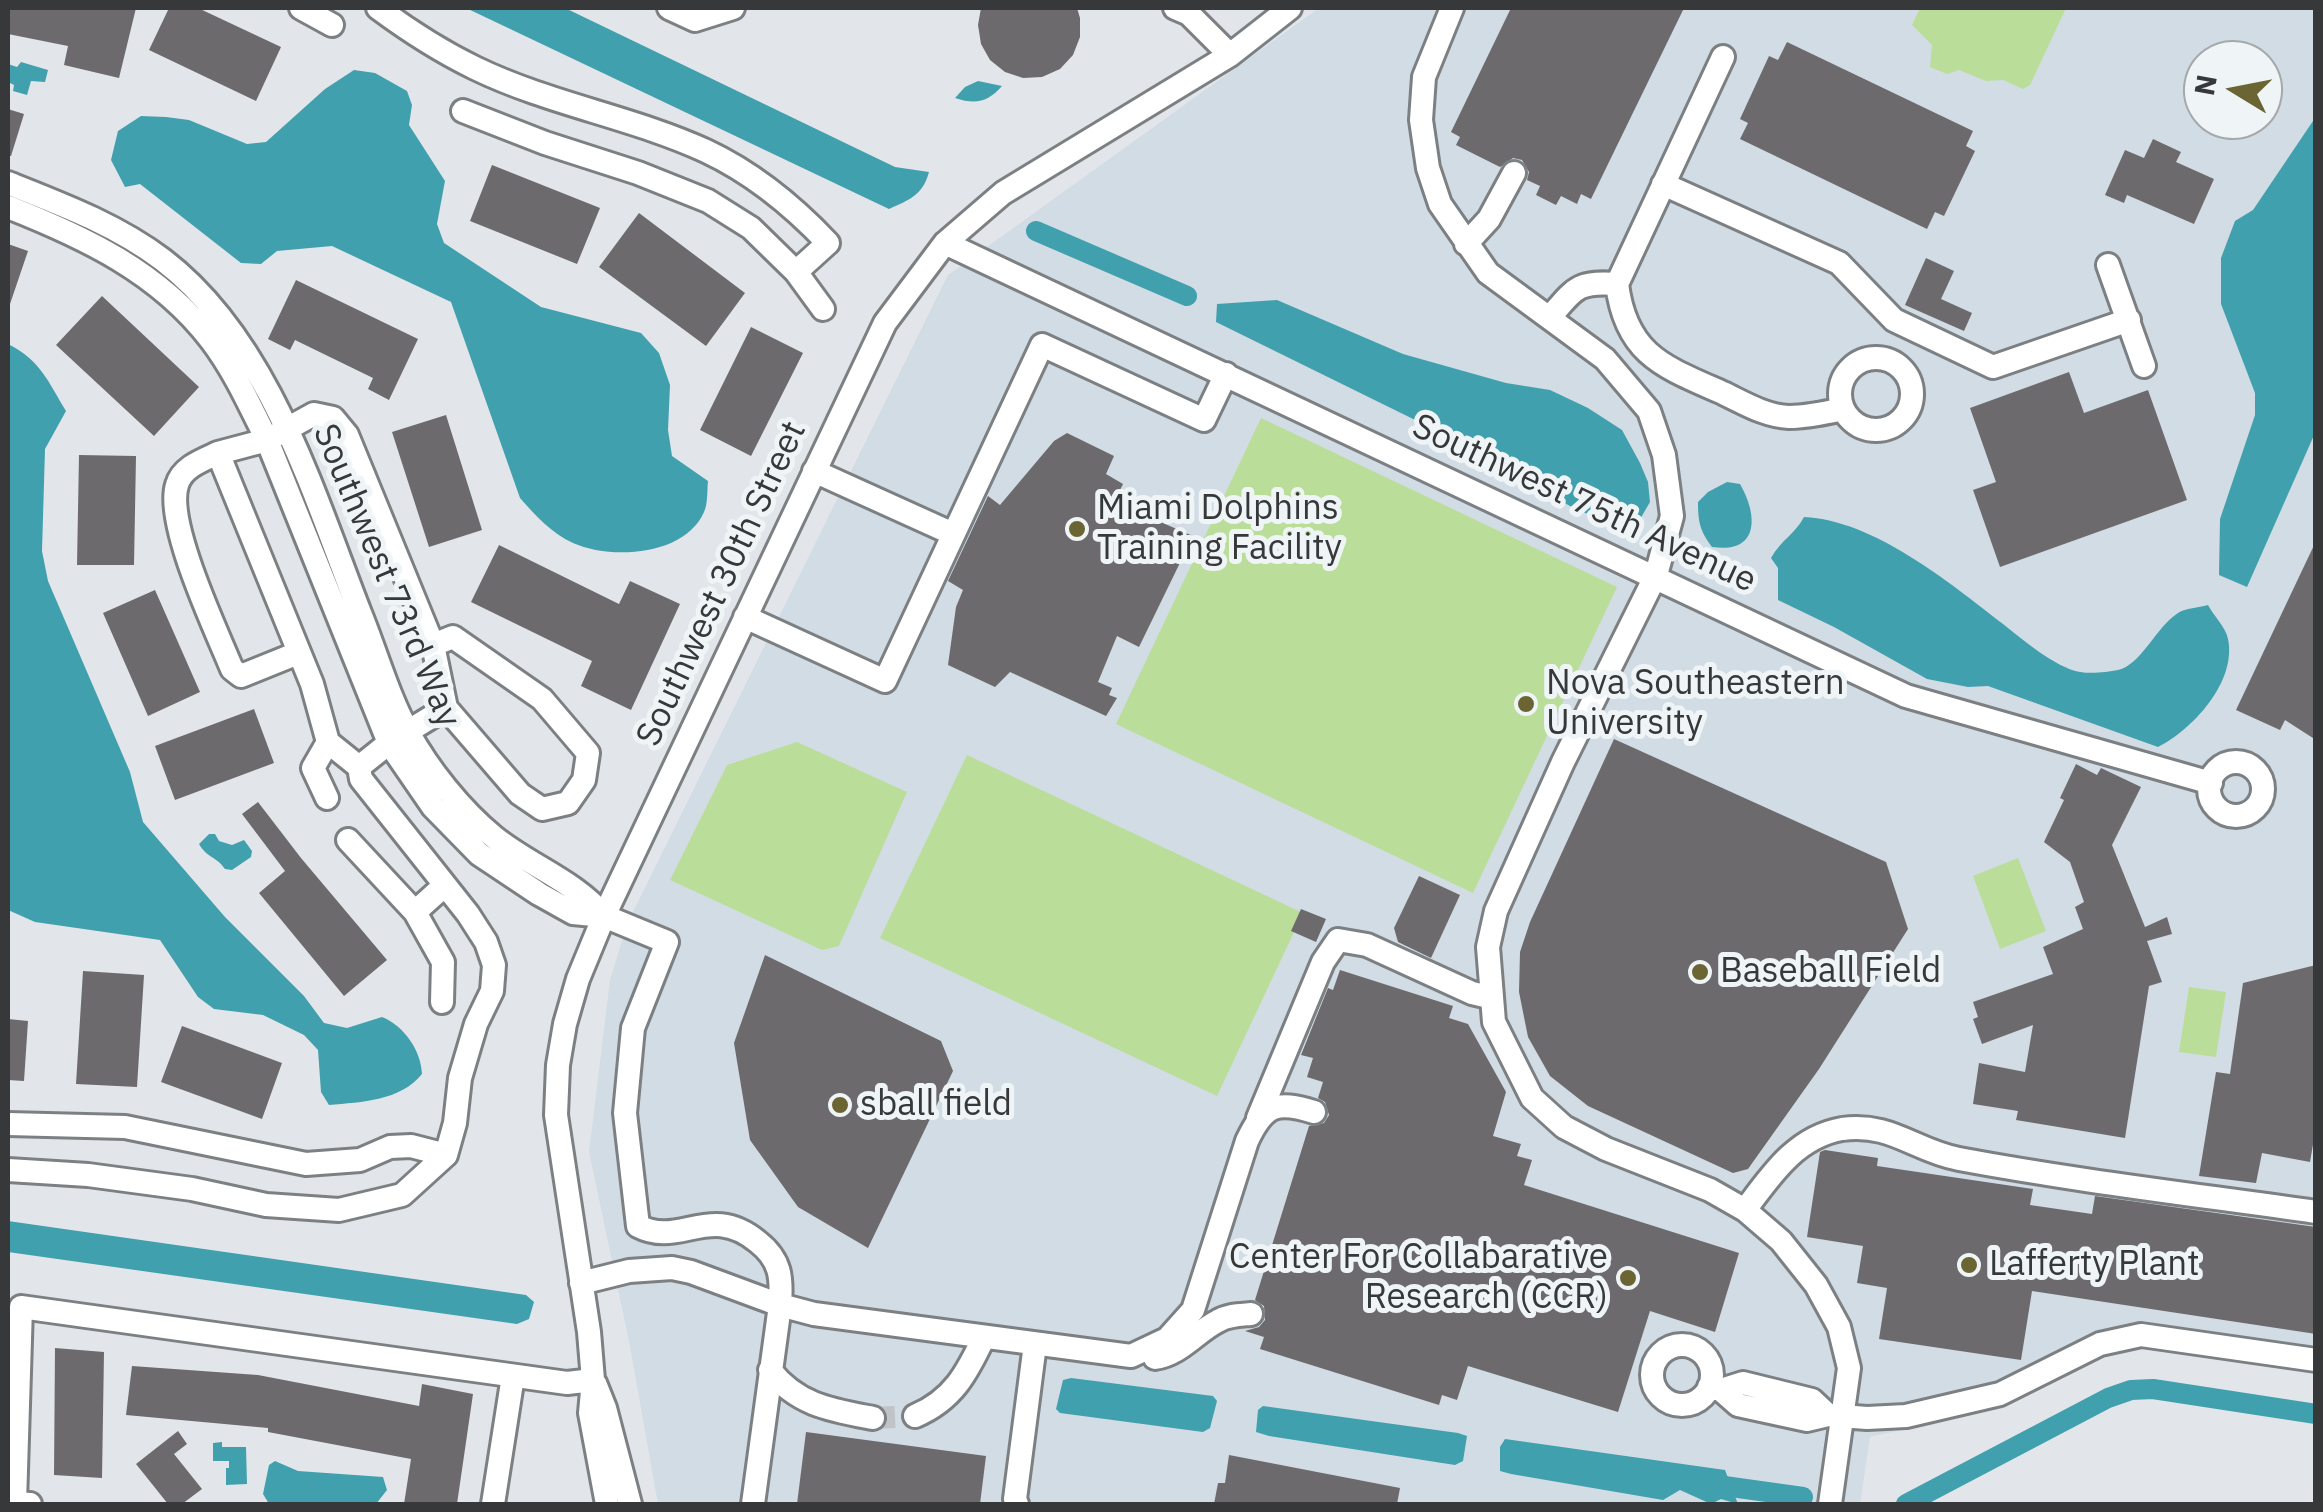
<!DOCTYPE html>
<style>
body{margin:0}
#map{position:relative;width:2323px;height:1512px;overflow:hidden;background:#e2e6ea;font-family:"IBM Plex Sans",sans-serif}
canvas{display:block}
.frame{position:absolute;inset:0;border:10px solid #363839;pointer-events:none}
.north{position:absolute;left:2183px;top:40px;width:100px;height:100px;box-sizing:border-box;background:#eff4f7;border:2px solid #a5a9ab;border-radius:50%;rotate:280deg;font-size:28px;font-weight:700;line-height:40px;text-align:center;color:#363839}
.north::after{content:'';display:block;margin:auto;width:35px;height:45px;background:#6a6532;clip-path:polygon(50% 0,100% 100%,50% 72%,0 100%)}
</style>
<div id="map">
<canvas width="2323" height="1512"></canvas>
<div class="frame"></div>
<div class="north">N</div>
</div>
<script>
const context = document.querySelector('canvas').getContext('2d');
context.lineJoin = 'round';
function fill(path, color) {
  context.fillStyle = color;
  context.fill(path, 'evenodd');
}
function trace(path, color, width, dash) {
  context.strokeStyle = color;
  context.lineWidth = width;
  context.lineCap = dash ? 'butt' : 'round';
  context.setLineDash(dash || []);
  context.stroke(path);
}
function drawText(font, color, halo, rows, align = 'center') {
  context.font = font + ' "IBM Plex Sans",sans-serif';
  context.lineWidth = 10;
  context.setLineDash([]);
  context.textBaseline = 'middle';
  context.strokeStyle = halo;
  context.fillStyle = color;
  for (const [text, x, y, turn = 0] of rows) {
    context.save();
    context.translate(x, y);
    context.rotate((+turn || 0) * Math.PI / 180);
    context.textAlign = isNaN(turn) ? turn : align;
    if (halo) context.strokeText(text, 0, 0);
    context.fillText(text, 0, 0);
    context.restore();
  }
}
fill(new Path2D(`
 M1319,8H2315V1370L2153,1346L2124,1348L1971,1414L1870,1437L1860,1504H658L629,1341L589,1152L610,980L627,924L948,275ZM2203,60H2263V120H2203Z`), '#d2dce5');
fill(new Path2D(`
 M1920,8H2066L2030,85L2023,89L2003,80L1986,81L1959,70L1947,74L1930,67L1932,45L1912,25Z
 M1261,418L1617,587L1473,893L1116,724Z
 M797,742L907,792L839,946L822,950L670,880L727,765Z
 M967,755L1303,913L1217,1096L880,938Z
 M2018,858L2046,931L2000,949L1973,876Z
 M2189,987L2226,992L2216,1057L2179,1052Z`), '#bade9a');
fill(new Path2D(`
 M466,8H565L895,167L929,172C923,195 909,200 889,209Z
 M21,62L48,70L45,82L31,81L27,95L13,91L14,85L8,82V64L17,67Z
 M354,70L375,73L407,91L412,105L409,125L445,181L437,224L444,243L541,307L641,333L659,353L670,385L668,430L672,456L708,481C707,490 708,504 704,512C685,556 611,560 573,543C551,533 536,516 520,498L451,302L332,246L277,251L261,264L241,263L140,184L125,187L111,160L118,131L141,116L166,117L189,120L247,144L266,142L325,89Z
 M978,81L1002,86C988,102 976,105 955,98L965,87Z
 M2315,118V433L2247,587L2219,575L2220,519L2255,415V393L2221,304V258L2235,221L2253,210Z
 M1277,300L1403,354L1506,383L1550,390L1588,408L1622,430L1640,463L1648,482L1650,502L1639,521C1592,521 1568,510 1533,478L1216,322L1217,304Z
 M8,344C40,360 48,381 66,411L45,449L42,551L48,581L130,772L143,822L225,917L304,996L324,1023L347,1028L382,1017C404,1026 421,1050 422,1074C400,1101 362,1102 329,1105L321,1092L318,1050L304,1035L263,1015L214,1009L198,997L160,940L35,922L8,910L10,776L8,769Z
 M1727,482L1740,484C1758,515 1760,554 1712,547C1700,531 1698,522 1698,502L1708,492Z
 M1804,517C1873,520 1949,582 2003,624C2022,639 2056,668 2080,672C2091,674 2108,672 2118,670C2141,665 2156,627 2178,613C2186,608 2198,608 2208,605C2214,616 2226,628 2228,639C2237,682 2192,730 2158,747L1988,686L1968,687L1927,679L1834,627L1778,600V568L1771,558C1781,540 1795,534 1804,517Z
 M209,834H215L219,841L232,845L244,840L252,851L251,857L232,870L225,869C217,857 206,857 199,844Z
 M8,1221L526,1295L534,1302L529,1319L517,1324L8,1252Z
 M1071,1378L1213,1396L1217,1401L1210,1428L1203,1432L1060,1413L1056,1409L1063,1380Z
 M1263,1406L1458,1433L1467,1436L1463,1461L1455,1465L1269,1436L1256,1432L1258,1410Z
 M1505,1439L1725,1470L1738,1504L1721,1499L1711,1504L1680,1490L1663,1500L1511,1474L1500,1471V1447Z
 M222,1442V1447H246L247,1484L226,1485V1468H229V1461H213V1443Z
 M275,1461L298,1471L383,1477L387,1490L376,1504H269L263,1494L269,1465Z`), '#40a0ad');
trace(new Path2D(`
 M1036,231L1187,296
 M1710,1484L1803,1497
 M1906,1504L2108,1398L2131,1390L2153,1389L2316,1414`), '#40a0ad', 20);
fill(new Path2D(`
 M8,8H136L119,78L64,65L68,46L8,34Z
 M169,8H198L281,47L256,101L149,50Z
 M981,8H1077L1080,18V37L1073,55L1060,69L1042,77L1023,78L1005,72L990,60L981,44L978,25Z
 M1511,8H1684L1591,199L1581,194L1577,204L1561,196L1556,205L1536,195L1540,186L1527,180L1529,172L1522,160L1513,158L1500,167L1456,145L1460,137L1451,132Z
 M1787,42L1973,131L1966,146L1975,151L1944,216L1935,212L1927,229L1740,139L1748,123L1740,119L1769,56L1778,60Z
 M8,109L24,114L11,156H8Z
 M2153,139L2181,152L2176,162L2214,179L2194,224L2127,195L2124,203L2105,195L2125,150L2144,158Z
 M492,165L600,208L577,264L470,221Z
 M639,213L745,293L706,346L599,267Z
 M8,244L28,251L10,304L8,303Z
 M1926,258L1954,271L1941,299L1972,313L1964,331L1905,305Z
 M296,280L418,339L389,400L368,389L373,378L295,340L290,350L268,339Z
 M102,296L199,387L154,436L56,345Z
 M751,327L803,353L751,456L700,430Z
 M2069,372L2084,413L2148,390L2187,500L2000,567L1973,490L1996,482L1970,408Z
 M446,415L482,530L429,547L392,432Z
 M1067,433L1114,456L1106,474L1123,484L1114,502L1193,536L1139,647L1117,636L1098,682L1112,688L1109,695L1117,698L1106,716L1010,672L995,687L948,665L956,607L963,590L948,581L988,496L1000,505L1054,441Z
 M79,455L136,456L134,565H77Z
 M2316,541V740L2285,720L2280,730L2236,710Z
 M499,545L619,604L630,581L680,604L631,710L581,686L592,661L471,602Z
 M155,590L200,692L148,716L103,613Z
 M254,709L274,763L175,800L155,746Z
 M1614,739L1886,862L1908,929L1819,1069L1748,1169L1733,1173L1588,1106L1550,1076L1528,1037L1519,992L1520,952L1530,922Z
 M2076,764L2097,775L2101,768L2141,787L2112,845L2145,927L2167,917L2172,934L2147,941L2162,982L2149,986L2125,1138L2016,1120L2018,1111L1973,1104L1979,1063L2025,1072L2033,1025L1982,1044L1973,1019L1978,1017L1973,1002L2053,974L2043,947L2083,929L2075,907L2084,902L2070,862L2044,842L2064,800L2060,798Z
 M258,802L301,858L387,960L344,996L259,893L285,871L242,814Z
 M1419,876L1460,895L1431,958L1398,942L1394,928Z
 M1301,909L1326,919L1316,942L1291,931Z
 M765,955L941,1041L953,1071L868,1248L798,1207L750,1140L734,1043Z
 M2316,965V1127L2310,1162L2262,1153L2256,1183L2199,1176L2216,1072L2230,1074L2243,983Z
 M1340,970L1453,1006L1449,1018L1468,1024L1506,1092L1493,1136L1521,1144L1517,1156L1532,1160L1524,1185L1739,1253L1715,1332L1650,1311L1618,1412L1468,1366L1457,1400L1442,1395L1439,1405L1260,1349L1264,1337L1245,1331L1259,1327L1265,1320L1264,1306L1255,1300L1309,1126L1324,1123L1329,1115L1325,1102L1318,1098L1323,1082L1307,1077L1313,1058L1301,1055L1328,988L1333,990Z
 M83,971L144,975L137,1087L76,1084Z
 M8,1019L28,1021L24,1081L8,1080Z
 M182,1026L282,1063L262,1119L161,1082Z
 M1825,1150L1878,1158L1877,1166L2033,1189L2030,1205L2092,1214L2095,1196L2316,1227V1334L2032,1291L2021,1360L1879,1339L1887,1288L1857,1283L1863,1246L1807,1237L1820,1152Z
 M55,1348L104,1352L102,1478L54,1475Z
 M132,1366L258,1375L419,1406L422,1384L473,1394L457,1504H404L411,1459L268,1432V1428L126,1415Z
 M178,1431L187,1444L174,1454L202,1489L182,1504H168L136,1464Z
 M806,1432L986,1456L980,1504H797Z
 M1229,1455L1400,1488L1397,1504H1214L1218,1483H1225Z`), '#6c6a6d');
trace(new Path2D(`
 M873,1418L915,1416`), '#c0c3c7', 22, [22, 11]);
const minor = new Path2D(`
 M301,8L332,25
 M378,8C409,31 440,51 475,68C549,104 632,117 706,151C753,173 793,206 828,243L796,272L751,228L708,201L638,173L545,143L463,111
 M669,8L695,20L733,8
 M1175,8L1189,14L1230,55
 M1452,8L1424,77L1421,120L1428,168L1440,204L1488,273L1605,359L1649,411L1664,455L1672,516L1656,575L1563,762L1496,911L1488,947L1494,1022L1532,1098L1564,1127L1606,1149L1710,1190L1745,1210L1781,1241L1816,1285L1839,1327L1849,1368L1830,1504
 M8,183C61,204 117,225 163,260C269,341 313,493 360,613C376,652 388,696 408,732C429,770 461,810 494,837C530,866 575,881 604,916
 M1663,184L1839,263L1894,320L1993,367L2129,320
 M8,207C84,237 159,272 211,340C234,370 250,406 267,440L389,743L433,807L479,854L539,894L573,913L604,916L667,942L633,1028L625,1113L638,1226C680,1248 710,1202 758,1242C781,1260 782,1278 780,1305L753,1504
 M945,243L1906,696L2211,783
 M1466,244L1489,219L1514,173
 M2108,265L2144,366
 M796,272L823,309
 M1617,284L1723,57
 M1551,316C1575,288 1578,281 1617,284C1626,355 1664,367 1723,393C1744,403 1765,416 1789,417C1807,417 1825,413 1843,409
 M1840 394a36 36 0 1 1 72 0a36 36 0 1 1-72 0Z
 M218,453L267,440L314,414L333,418L347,435L433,645
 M814,471L951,533
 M745,617L885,681L1042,345L1204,420L1226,374
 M298,653L241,676L232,669C216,630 165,523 177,485C182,467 203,460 218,453L312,684L328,742
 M2209 789a27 27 0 1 1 54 0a27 27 0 1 1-54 0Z
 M327,798L313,768L328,742L359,767
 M348,840L415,912L445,885
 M415,912L443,962L442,1002
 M1258,1118L1323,962L1338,940L1367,945L1472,993L1489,997
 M8,1124L125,1127L306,1164L360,1160L390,1147L411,1146L446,1155
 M8,1170L88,1175L192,1189L266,1205L339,1210L402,1195L446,1155L455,1123L460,1078L476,1024L492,991L494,965L486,942L468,914L361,779L359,767L389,743L446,708L520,794L542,809L568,803L584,780L588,753L542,699L453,637L433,645L446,708
 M1745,1210C1771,1175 1796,1137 1842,1129C1891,1122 1915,1151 1959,1159C2077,1181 2197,1195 2316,1212
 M581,1283L629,1271L672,1268L691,1272L780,1305L814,1314L1131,1356L1167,1339L1193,1310L1247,1141C1264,1105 1276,1100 1314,1112
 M1652 1375a30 30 0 1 1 60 0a30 30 0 1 1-60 0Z
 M1155,1358C1181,1354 1196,1332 1218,1321C1228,1315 1239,1315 1251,1314
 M770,1370C797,1405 831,1410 873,1418
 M595,1383L605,1408L630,1504
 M1709,1387L1721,1390L1738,1405L1807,1420L1828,1415L1867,1418L1906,1416L2000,1394L2100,1344L2141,1335L2316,1360
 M1721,1390L1743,1383L1812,1400L1828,1415
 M915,1416C953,1400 967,1373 984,1337
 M30,1504L15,1503L21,1307L567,1383L593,1380
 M493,1504L513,1376
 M607,1504L590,1413L593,1380L589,1332L556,1115L558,1065L565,1024L578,979L604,916L885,323L945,243L1003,193L1230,55L1290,8
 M1017,1504L1015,1499L1035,1344`);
trace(minor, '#7c8083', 28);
trace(minor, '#fff', 22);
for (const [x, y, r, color] of [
 [1077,529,10,"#6a6532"],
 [1526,704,10,"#6a6532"],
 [1700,972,10,"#6a6532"],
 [840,1105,10,"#6a6532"],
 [1969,1265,10,"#6a6532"],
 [1628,1278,10,"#6a6532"]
]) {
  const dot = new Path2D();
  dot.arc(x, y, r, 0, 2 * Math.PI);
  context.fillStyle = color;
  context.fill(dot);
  trace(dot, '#eff4f7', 4);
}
drawText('35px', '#363839', '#eff4f7', [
 ["Southwest 75th Avenue",1584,504,25],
 ["Southwest 73rd Way",386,576,67],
 ["Southwest 30th Street",722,584,-65]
]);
drawText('35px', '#363839', '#eff4f7', [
 ["Miami Dolphins",1097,509],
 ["Training Facility",1097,549],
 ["Nova Southeastern",1546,684],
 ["University",1546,724],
 ["Baseball Field",1720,972],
 ["sball field",860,1105],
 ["Center For Collabarative",1608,1258,"right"],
 ["Research (CCR)",1608,1298,"right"],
 ["Lafferty Plant",1989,1265]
], 'left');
</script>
